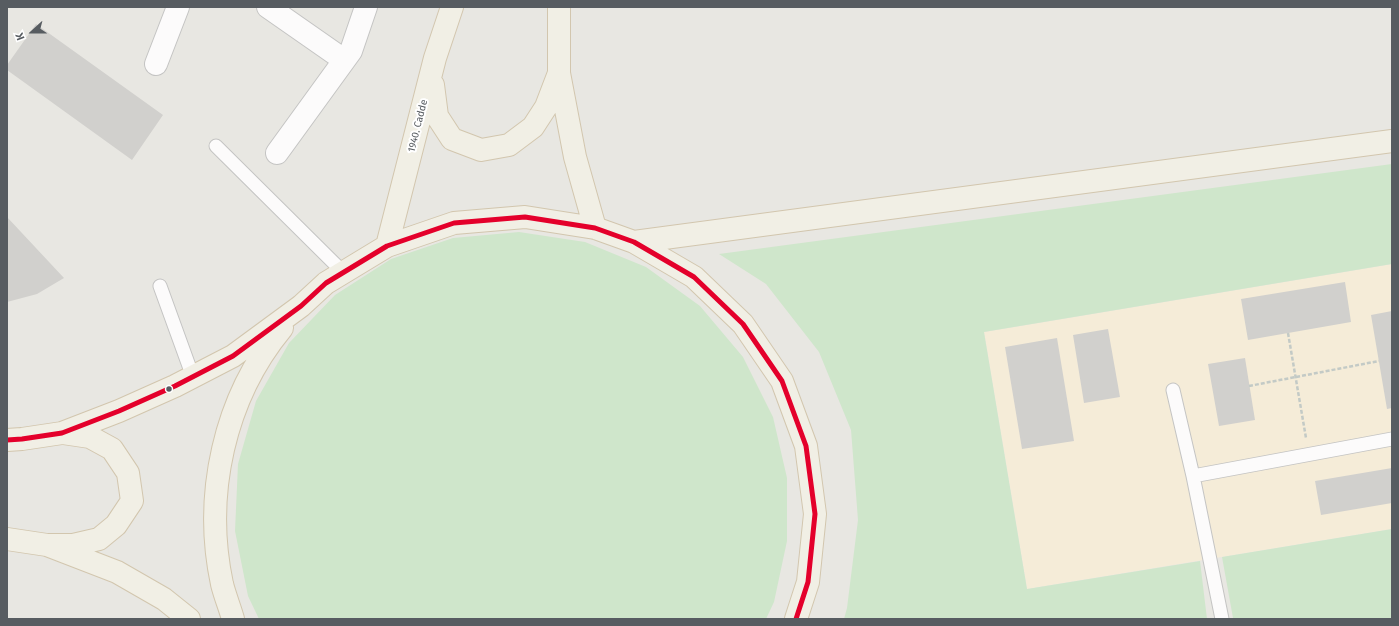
<!DOCTYPE html>
<style>
body{margin:0}
#map{position:relative;width:1399px;height:626px;overflow:hidden;background:#e8e7e2;font-family:"Fira Sans",sans-serif}
canvas{display:block}
.frame{position:absolute;inset:0;border:8px solid #575c61;pointer-events:none}
.north{position:absolute;left:12px;top:12px;width:40px;height:40px;-webkit-text-stroke:3px #fff;paint-order:stroke;rotate:249deg;font-size:11px;font-weight:700;line-height:16px;text-align:center;color:#575c61}
.north::after{content:'';display:block;margin:auto;width:14px;height:18px;background:#575c61;clip-path:polygon(50% 0,100% 100%,50% 72%,0 100%)}
</style>
<div id="map">
<canvas width="1399" height="626"></canvas>
<div class="frame"></div>
<div class="north">K</div>
</div>
<script>
const context = document.querySelector('canvas').getContext('2d');
context.lineJoin = 'round';
function fill(path, color) {
  context.fillStyle = color;
  context.fill(path, 'evenodd');
}
function trace(path, color, width, dash) {
  context.strokeStyle = color;
  context.lineWidth = width;
  context.lineCap = dash ? 'butt' : 'round';
  context.setLineDash(dash || []);
  context.stroke(path);
}
function drawText(font, color, halo, rows, align = 'center') {
  context.font = font + ' "Fira Sans",sans-serif';
  context.lineWidth = 4;
  context.setLineDash([]);
  context.textBaseline = 'middle';
  context.strokeStyle = halo;
  context.fillStyle = color;
  for (const [text, x, y, turn = 0] of rows) {
    context.save();
    context.translate(x, y);
    context.rotate((+turn || 0) * Math.PI / 180);
    context.textAlign = isNaN(turn) ? turn : align;
    if (halo) context.strokeText(text, 0, 0);
    context.fillText(text, 0, 0);
    context.restore();
  }
}
fill(new Path2D(`
 M1392,264V529L1027,589L984,332Z`), '#f5ecd8');
fill(new Path2D(`
 M1392,164V264L984,332L1027,589L1200,561L1207,619H844L847,608L858,520L851,430L819,352L766,284L719,254Z
 M519,232L585,242L646,267L700,306L743,357L773,417L787,478V541L774,602L766,619H259L248,596L235,531L238,464L256,401L289,343L335,295L391,259L453,238Z
 M1392,529V619L1233,618L1222,557Z`), '#cfe6cb');
fill(new Path2D(`
 M36,24L163,115L132,160L7,70V65Z
 M7,217L64,278L37,294L7,302Z
 M1345,282L1351,322L1248,340L1241,299Z
 M1392,311V408L1387,409L1371,315Z
 M1108,329L1120,397L1084,403L1073,335Z
 M1057,338L1074,441L1022,449L1005,347Z
 M1245,358L1255,420L1219,426L1208,364Z
 M1392,468V503L1321,515L1315,481Z`), '#d1d0cd');
const lane = new Path2D(`
 M216,146L343,272
 M160,286L193,377
 M1173,390L1193,476
 M1222,619L1193,476L1392,439`);
const street = new Path2D(`
 M268,7L344,60
 M156,64L178,7
 M277,153L351,51L366,7`);
const primary = new Path2D(`
 M559,7V73L575,157L595,228
 M433,85L437,116L452,139L481,150L509,145L533,127L546,107L559,73
 M634,242L1392,141
 M387,246L435,58L452,7
 M7,440L22,439L62,433L119,411L175,386L233,356L301,306L326,283L387,246L454,223L525,217L595,228L634,242L694,277L743,324L782,381L806,446L815,514L808,582L796,619
 M7,539L47,545L117,572L164,599L189,619
 M47,545H73L99,539L116,525L132,501L128,473L112,449L90,437L63,433
 M233,619C230,608 225,596 222,584C203,495 224,398 282,328`);
trace(lane, '#c4c4c3', 15);
trace(street, '#c4c4c3', 24);
trace(primary, '#d2c6ae', 24);
trace(new Path2D(`
 M1288,333L1306,438
 M1249,386L1379,361`), '#c3cac6', 2.5, [4, 2]);
trace(lane, '#fcfbfb', 13);
trace(street, '#fcfbfb', 22);
trace(primary, '#f1efe5', 22);
trace(new Path2D(`
 M7,440L22,439L62,433L119,411L175,386L233,356L301,306L326,283L387,246L454,223L525,217L595,228L634,242L694,277L743,324L782,381L806,446L815,514L808,582L796,619`), '#e4002b', 5);
for (const [x, y, r, color] of [
 [169,389,3.5,"#575c61"]
]) {
  const dot = new Path2D();
  dot.arc(x, y, r, 0, 2 * Math.PI);
  context.fillStyle = color;
  context.fill(dot);
  trace(dot, '#fff', 1.5);
}
drawText('10px', '#575c61', '#fff', [
 ["1940. Cadde",418,126,-76]
]);
</script>
